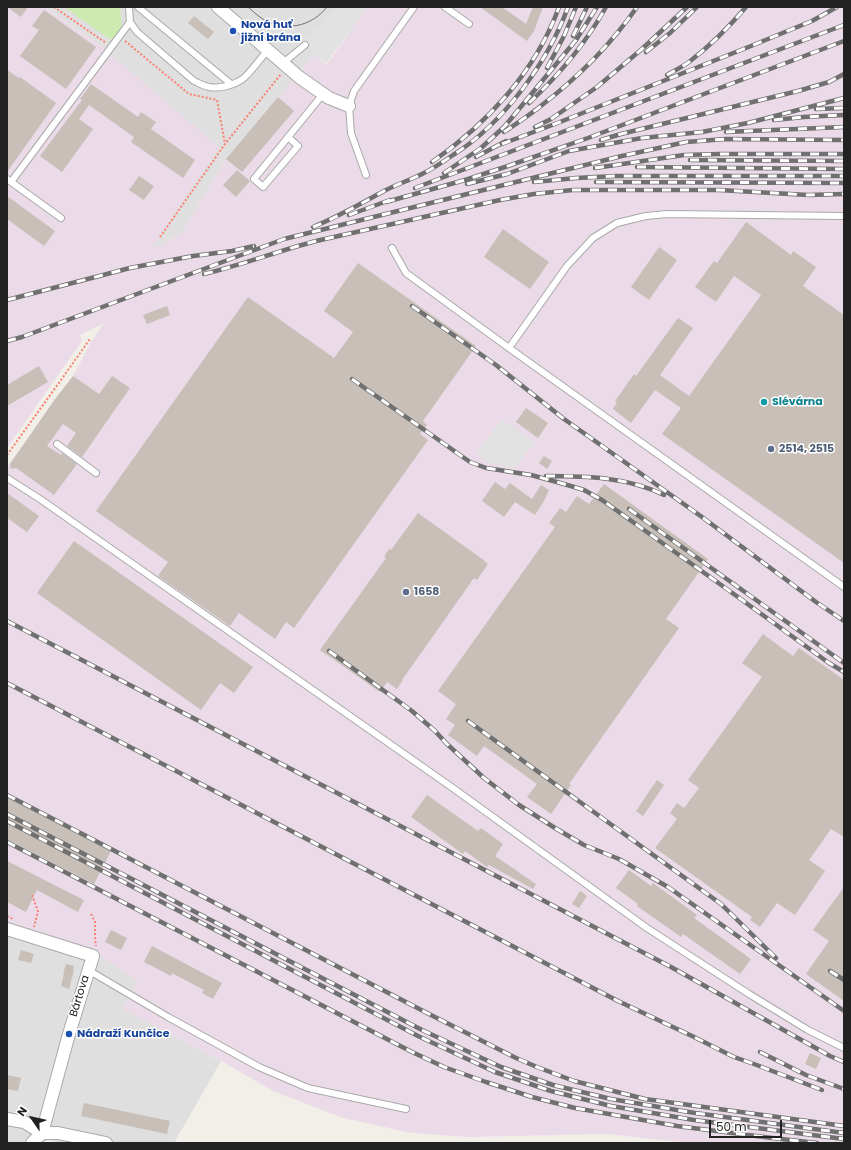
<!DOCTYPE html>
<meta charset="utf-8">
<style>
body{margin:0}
#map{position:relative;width:851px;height:1150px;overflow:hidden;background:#f2efe9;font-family:Poppins,sans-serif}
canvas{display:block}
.frame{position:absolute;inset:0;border:8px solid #222;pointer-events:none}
.north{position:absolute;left:12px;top:1098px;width:40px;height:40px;-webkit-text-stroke:3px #fff;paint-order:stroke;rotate:304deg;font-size:11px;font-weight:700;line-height:16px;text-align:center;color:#222}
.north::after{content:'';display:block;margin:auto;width:14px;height:18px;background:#222;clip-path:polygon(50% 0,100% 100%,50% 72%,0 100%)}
.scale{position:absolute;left:709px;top:1120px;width:73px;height:18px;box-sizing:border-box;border:2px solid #222;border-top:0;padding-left:5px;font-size:12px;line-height:14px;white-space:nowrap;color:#222;-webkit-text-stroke:3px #fff;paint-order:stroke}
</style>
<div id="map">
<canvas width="851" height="1150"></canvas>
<div class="frame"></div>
<div class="north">N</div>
<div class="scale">50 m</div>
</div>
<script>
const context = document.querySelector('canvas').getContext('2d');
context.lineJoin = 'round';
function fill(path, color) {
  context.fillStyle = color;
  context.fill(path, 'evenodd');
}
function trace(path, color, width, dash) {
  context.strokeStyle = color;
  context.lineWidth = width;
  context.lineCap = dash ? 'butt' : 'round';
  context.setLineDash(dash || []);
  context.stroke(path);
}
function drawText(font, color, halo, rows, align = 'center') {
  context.font = font + ' Poppins,sans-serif';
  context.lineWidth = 3;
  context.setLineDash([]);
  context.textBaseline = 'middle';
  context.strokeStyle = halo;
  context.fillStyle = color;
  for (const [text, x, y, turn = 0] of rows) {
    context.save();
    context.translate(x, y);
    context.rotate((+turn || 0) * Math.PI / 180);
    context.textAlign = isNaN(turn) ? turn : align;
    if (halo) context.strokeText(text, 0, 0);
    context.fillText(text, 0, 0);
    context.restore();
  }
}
fill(new Path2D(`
 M45,7H368L326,63L314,55L226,159L182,233L159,246L151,247L101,46Z
 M7,922L36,930L101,956L138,981L124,1009L221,1061L174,1143H62L48,1140L42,1143H7Z`), '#e0dfdf');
fill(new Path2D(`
 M7,7H45L101,46L219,147L152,247L159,246L182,233L226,159L314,55L326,65L368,7H844V1143H689L607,1134L467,1137L412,1133L343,1118L273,1091L218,1059L123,1009L138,981L101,956L36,930L7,922V467L73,376L91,342L104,323L80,335L82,341L7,448Z`), '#ebdbe8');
fill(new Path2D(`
 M64,7H120L122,29L116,38L109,39Z`), '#cdebb0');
fill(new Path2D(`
 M337,7H367L326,63L299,40L318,29Z
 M502,420L535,442L515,468L513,469L493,464L479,456L477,452L500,421Z`), '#e2e2e2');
fill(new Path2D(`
 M7,7H28L21,17Z
 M480,7H502L526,24L533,7H543L534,31L527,41Z
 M44,10L96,47L66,89L20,56L39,30L32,26Z
 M194,16L214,32L208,39L188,23Z
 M7,70L19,78L20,77L56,103L7,172Z
 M91,84L138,117L141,112L156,122L151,129L195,160L183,178L131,142L134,137L89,105L79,119L93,129L62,172L40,156L82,100L80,99Z
 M278,97L294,111L242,172L226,159Z
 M237,170L250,181L236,197L223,185Z
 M139,176L154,186L144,200L129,190Z
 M7,196L55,231L44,246L7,219Z
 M746,222L791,255L793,251L816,267L803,286L844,315V563L662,434L681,408L655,390L631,423L613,409L617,402L615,401L620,394L634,374L636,376L678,318L693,328L660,375L689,396L761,295L734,276L716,302L695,287L714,261L717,263Z
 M503,229L549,262L530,289L484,257Z
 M659,247L677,260L649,300L631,287Z
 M358,263L476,346L423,421L427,425L420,434L428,440L294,628L286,622L275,639L239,613L230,626L158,576L168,562L96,511L248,297L334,358L353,332L324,311Z
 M167,306L170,315L147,324L143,315Z
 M39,366L48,382L7,406V385Z
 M73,376L99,394L112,376L130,388L82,457L67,446L76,433L63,424L47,446L61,455L62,453L77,464L54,495L16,468L11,469L10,464L55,399Z
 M526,408L548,423L538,438L516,422Z
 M544,456L552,461L547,469L539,463Z
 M495,482L505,489L510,483L532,499L541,485L549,490L544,501L535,515L515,502L504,517L482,501Z
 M604,484L708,559L666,619L679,628L569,784L571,785L551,814L527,797L537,784L484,746L477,756L448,735L455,725L446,719L456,704L438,691L555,527L549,523L560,508L566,512L577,496L589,504Z
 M7,493L39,516L27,532L7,518Z
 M418,513L485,561V562L488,564L477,580L474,578L402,680H403L397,689L387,682L380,692L320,650L386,558L384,557L389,549L391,550Z
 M74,541L253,667L234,693L220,683L201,710L37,593Z
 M763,634L793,656L799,648L844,680V837L831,829L809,860L825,871L795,915L777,903L760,927L750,920L752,917L655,848L677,819L670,813L677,803L684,808L699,788L688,780L762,677L742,663Z
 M657,780L664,785L643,816L636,811Z
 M427,795L478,831L481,828L503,844L495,856L536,884L533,889L489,865L487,867L465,851L463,854L411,817Z
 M7,797L111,851L94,884L7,839Z
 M7,861L84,900L78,912L37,890L26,912L7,902Z
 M629,870L651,886L653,883L697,915L694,918L751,959L740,974L683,934L681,937L637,906L638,904L616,888Z
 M844,887V1001L806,974L829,941L813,930Z
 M580,891L587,896L579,908L572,904Z
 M111,930L127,938L121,950L105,942Z
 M152,946L222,983L213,999L202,993L204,990L172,973L171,976L144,962Z
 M21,950L34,954L31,963L18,960Z
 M66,964L74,966L73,969L74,970L69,989L61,986L64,974H63Z
 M810,1053L821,1058L816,1069L805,1064Z
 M7,1075L21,1078L18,1091L7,1089Z
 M84,1103L170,1121L167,1134L81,1116Z`), '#c7bfb8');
const lane = new Path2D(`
 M129,7L130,22L137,32L194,81C199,83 203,86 209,87C220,89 236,85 245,77C253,69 260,59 268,50
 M138,7L231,84
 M445,7L469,24
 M283,63L305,45
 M288,137L298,146L263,187L254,179L323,94
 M366,175L351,133L349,106L354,91L414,7
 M7,179L61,218
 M11,182L130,22
 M392,248L406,273L509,348L844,587
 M509,348L567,266L593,238L617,223L646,216L667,214L844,216
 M57,444L96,473
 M7,478L40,499L450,786L647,928L749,994L808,1030L844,1048
 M88,970L168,1017L259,1067L308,1088L406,1109`);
const street = new Path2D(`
 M218,7L299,77L329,98L349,106
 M7,929L93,956L69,1034L42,1133L32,1143
 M7,1119L24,1122L42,1133H58L106,1143`);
trace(lane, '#a9a9a9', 8);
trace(street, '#a9a9a9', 14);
trace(new Path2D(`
 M54,7L106,43
 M125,41L189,94L217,100L225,144
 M160,237L225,144L281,74
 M7,455L61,380L90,339
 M32,895L38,911L34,927
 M91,914L95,922V937L96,946
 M7,916L13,919`), '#fa8072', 2, [2, 2]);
trace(lane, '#fff', 6);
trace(street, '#fff', 12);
trace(new Path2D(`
 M248,7C255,13 262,20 271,23C291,31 314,24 327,7`), '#707070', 1);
const rail = new Path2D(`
 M573,36L587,7
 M646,52L670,33L697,7
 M547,68L564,36L576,7
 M667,75C674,71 682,67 689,62C710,46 729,27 746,7
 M529,103C559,75 586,43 606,7
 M816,109L844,108
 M774,120L804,117L844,115
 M535,127L551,119L597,87L642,49L687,7
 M504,132C517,123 530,115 542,105C577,78 612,43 637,7
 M726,132L844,127
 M601,140L621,134L798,91L829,82L844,74
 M502,144L560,122L746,48L812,21L837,7
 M476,157L506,141
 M690,160L844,161
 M432,162C487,124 536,71 559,7
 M637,167L844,169
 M595,168L684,155L720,154H844
 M444,173L481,148L505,126L576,40L597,7
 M534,182L576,178L616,176H844
 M596,182L844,183
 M467,184L507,174L569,151L642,138L702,132L748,123L844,98
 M415,188L844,25
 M386,202L465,180L505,167L588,138L844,41
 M349,215L390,200
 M313,227C338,217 362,203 386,190C398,184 410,180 422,174C432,169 443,162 453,155C503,124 548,62 568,7
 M204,274C242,265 278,251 316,241L500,200L534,194L573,190H719L808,195L844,194
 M7,300L130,268L193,256L232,251L254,246
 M412,306L496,365L564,419L702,517L816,602L844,621
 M7,341L22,337L284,239L622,156L686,142L726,139L844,140
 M352,379L470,462L486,468L531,475L564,484L584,490L602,500L731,592L829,663L844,672
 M546,476C586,476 628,477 664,495
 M629,509L844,663
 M7,621L671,967L830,1056L844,1062
 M329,651L412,711L435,731L447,744L484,778L519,805L555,828L584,845L619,859L668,887L844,1011
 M7,683L618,1001L692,1036L734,1057L754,1064L822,1090
 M468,721L721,904L776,958
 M7,795L429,1014L516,1058L537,1067L574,1081L645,1099L844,1126
 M7,814L422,1030L501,1067L553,1085L611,1099L695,1113L844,1133
 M7,821L418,1036L495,1072L551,1091L611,1106L694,1120L844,1139
 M7,842L410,1051L444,1067L486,1082L532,1097L575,1108L677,1126L772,1138L817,1143
 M830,971L844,980
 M760,1052L806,1075L844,1089`);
trace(rail, '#707070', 4.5);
trace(rail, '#fff', 3, [9]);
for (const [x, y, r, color] of [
 [233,31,4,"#1a4fb4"],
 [764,402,4,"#0f9aa8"],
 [771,449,4,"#5c6f8a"],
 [406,592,4,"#5c6f8a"],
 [69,1034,4,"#1a4fb4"]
]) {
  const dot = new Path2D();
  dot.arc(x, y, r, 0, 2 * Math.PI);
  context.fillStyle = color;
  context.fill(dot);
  trace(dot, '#fff', 1.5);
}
drawText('bold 11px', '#164399', '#fff', [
 ["Nová huť",241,25],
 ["jižní brána",241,38],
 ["Nádraží Kunčice",77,1034]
], 'left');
drawText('bold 11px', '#0d838f', '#fff', [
 ["Slévárna",772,402]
], 'left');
drawText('bold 11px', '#4e5e75', '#fff', [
 ["2514, 2515",779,449],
 ["1658",414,592]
], 'left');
drawText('11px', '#222', '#fff', [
 ["Bártova",80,996,-73]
]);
</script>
